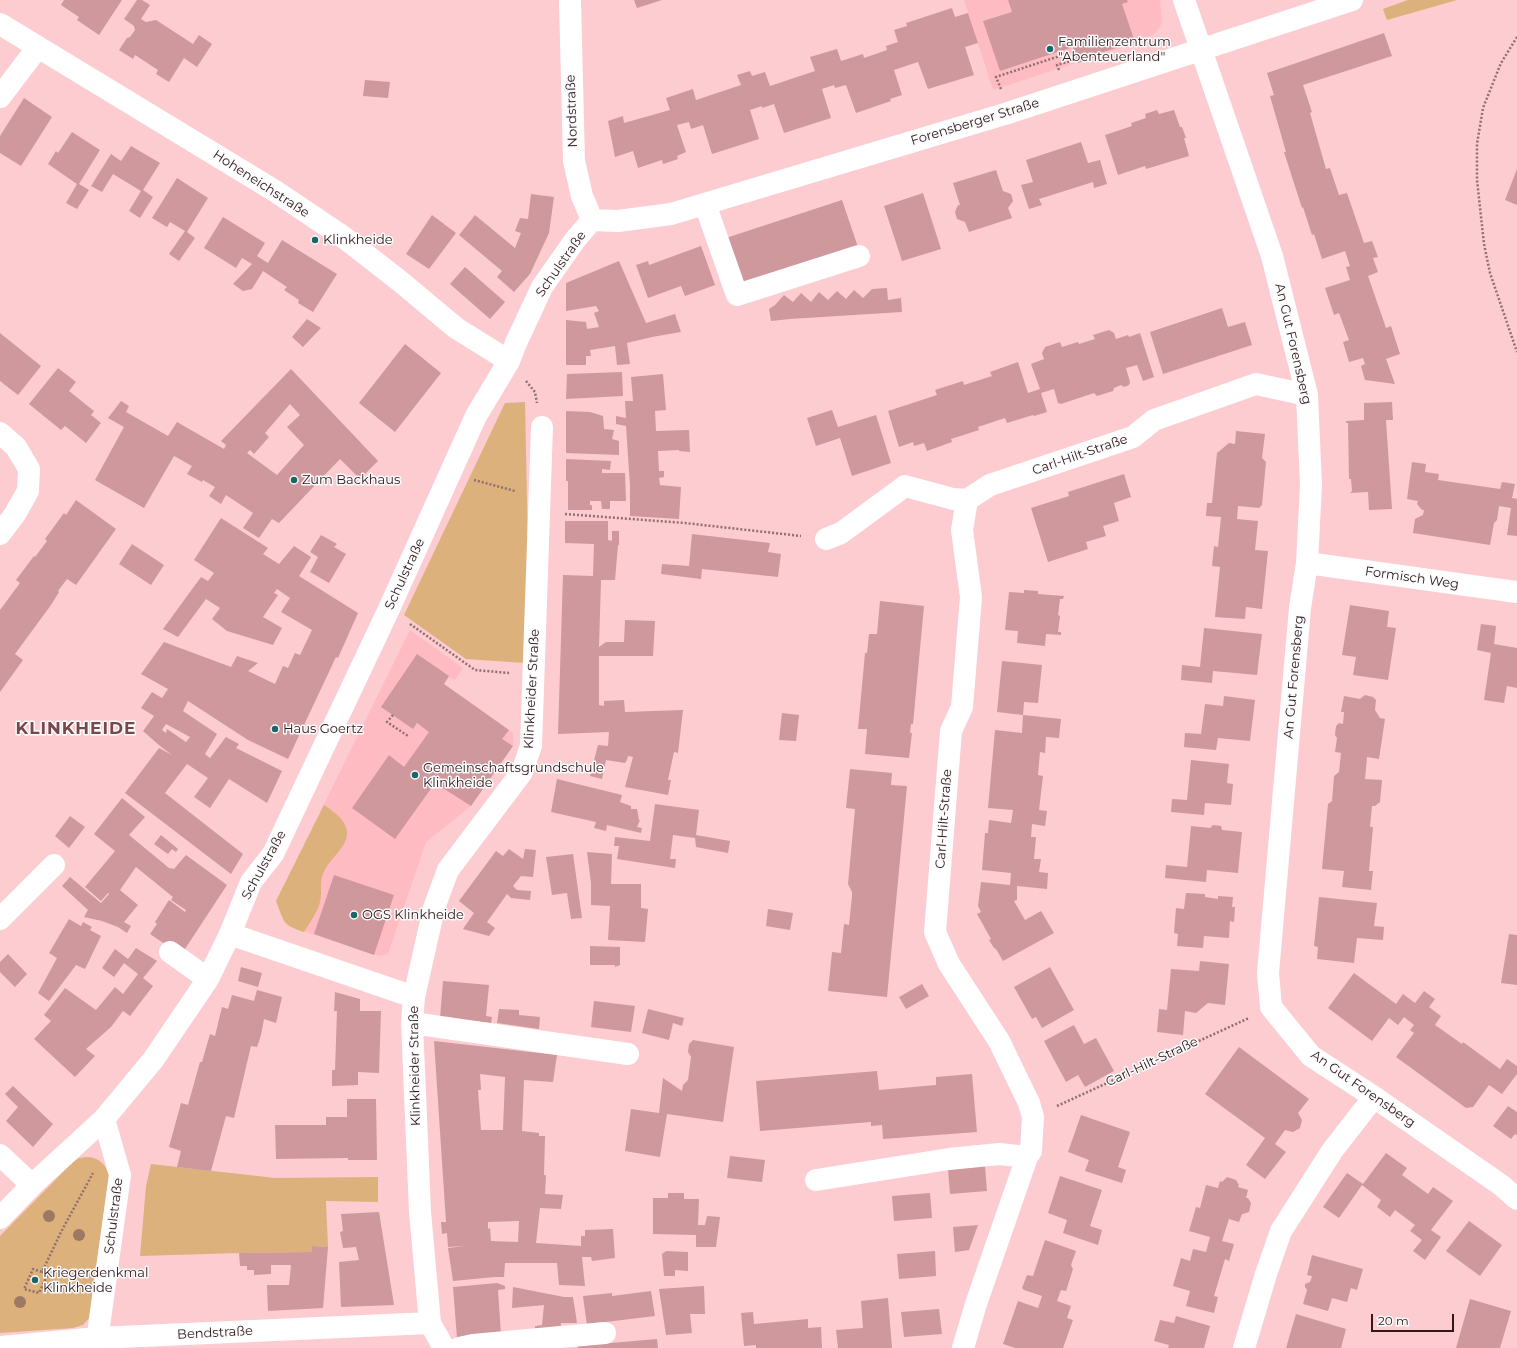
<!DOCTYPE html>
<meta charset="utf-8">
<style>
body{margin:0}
#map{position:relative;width:1517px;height:1348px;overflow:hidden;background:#fcccd0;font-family:Montserrat,sans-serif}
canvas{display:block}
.scale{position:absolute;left:1371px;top:1314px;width:83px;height:18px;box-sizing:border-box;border:2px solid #2e191b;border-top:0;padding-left:5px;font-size:12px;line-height:14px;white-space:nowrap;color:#2e191b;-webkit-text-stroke:3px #fbfbfb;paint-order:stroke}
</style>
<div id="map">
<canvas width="1517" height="1348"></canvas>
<div class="scale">20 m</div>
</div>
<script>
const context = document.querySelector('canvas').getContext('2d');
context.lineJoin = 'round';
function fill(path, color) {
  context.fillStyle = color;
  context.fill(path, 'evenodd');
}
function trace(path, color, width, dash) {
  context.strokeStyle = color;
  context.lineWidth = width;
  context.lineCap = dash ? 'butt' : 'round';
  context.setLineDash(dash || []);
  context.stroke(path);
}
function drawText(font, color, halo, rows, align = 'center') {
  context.font = font + ' Montserrat,sans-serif';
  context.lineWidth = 3;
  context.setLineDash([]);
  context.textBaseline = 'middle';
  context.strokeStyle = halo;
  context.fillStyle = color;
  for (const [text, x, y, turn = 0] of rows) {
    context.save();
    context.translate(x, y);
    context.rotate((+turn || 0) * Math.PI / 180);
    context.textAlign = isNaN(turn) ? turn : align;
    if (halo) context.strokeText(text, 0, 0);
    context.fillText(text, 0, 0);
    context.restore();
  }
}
fill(new Path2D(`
 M964,0H1160L1162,22L1160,27L1155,33L1140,42L993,90Z
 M410,630L463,668L455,680L449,677L444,684L513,733V746L471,806L426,842L388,954L379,956L290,927L284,922L276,901Z`), '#febcc2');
fill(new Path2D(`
 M1408,0H1457L1387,20L1383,9Z
 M525,402L529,599L525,663L466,659L404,615L505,403Z
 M324,805C342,817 357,830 339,851C333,859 325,866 322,877C320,885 322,894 320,902C318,912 309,923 304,932C282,925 284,921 276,901Z
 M87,1157C99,1158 105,1163 109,1175L89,1318L83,1325L73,1328L0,1333V1236L73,1162L79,1158Z
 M151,1164L275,1178L378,1177V1202L326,1201L328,1247L312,1246V1252L239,1253L140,1256L146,1186Z`), '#dcb17b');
fill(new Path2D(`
 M64,0H122L99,35L77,20L79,17L61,5Z
 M137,0H142L150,5L141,19L146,22L156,20L193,44L199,35L212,44L197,67L184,58L169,82L156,74L158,70L135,55L133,59L119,50L127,38L130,37L135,30L134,26L124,19Z
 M634,0H662L637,8Z
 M1008,0H1127L1128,2L1122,4L1135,42L1100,53L1101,55L1078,63L1073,47L1000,71L983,21L1012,12Z
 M952,8L955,17L968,13L978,43L965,47L974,75L928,89L918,62L894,70L902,95L890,99L891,101L856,113L846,85L835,88L834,85L822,89L831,118L784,133L774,104L762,108V106L750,110L759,139L712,154L703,125L691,129L689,122L677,125L686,152L677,156L678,159L663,164L662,160L638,168L633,151L615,157L608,121L623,116L624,123L670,110L666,98L693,89L696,100L741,85L737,75L750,71L752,76L765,72L770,86L815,71L810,57L837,49L841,61L863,54L864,58L887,50L886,46L898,42L894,30L907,26L906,23Z
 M1384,33L1392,56L1303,85L1312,112L1310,113L1326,169L1330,168L1339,195L1347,193L1364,243L1372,241L1378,257L1373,258L1378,272L1368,276L1386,328L1391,326L1400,354L1386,359L1395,384L1365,380L1361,366L1365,364L1363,358L1349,362L1343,342L1349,340L1339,313L1334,315L1325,288L1350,280L1346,267L1350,266L1345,251L1322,259L1314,234L1312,235L1303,207L1302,208L1284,152H1286L1270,96L1274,95L1267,73Z
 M365,80L390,82L388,98L363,96Z
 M24,98L52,117L21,166L0,153V136Z
 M1157,110L1159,114L1174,110L1180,127H1182L1186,138H1184L1189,156L1146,169L1145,166L1118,175L1105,135L1132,126L1131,123L1146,118L1145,114Z
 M72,132L100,150L79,184L89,190L77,209L66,203L77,184L48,164L56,151L58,153Z
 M1081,142L1088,163L1100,160L1107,184L1094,188L1093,182L1039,199L1042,205L1029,209L1021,185L1033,182L1026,160Z
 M131,146L160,163L143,190L153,197L140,218L129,211L141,191L113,174L102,192L91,186L111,154L121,161Z
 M1517,169V205L1505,200Z
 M996,170L1003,191L1011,194L1013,201L1008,208L1012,218L969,232L965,222L957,219L955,212L958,205H960L953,183Z
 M177,178L208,198L187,232L195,238L179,261L169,254L185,231L170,222L167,227L152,218Z
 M923,193L941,249L902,261L884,206Z
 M531,194L554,197L549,233L530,274L514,292L497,277L502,271L459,235L475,215L515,248L521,233L515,231L520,218L528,219Z
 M842,200L858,247L742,285L726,238Z
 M432,215L456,233L429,269L406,254Z
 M223,217L265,243L257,256L268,263L282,240L337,274L313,312L298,303L299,300L284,290L287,287L263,271L252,289L243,291L233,284L252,264L242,258L236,268L204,248Z
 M701,246L715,285L685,296L681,286L648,298L636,265L648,261L649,265Z
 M619,261L646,323L675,314L681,332L652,337L627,343L630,364L617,365L615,346L590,350L591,356H586V365H566V320L586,322L587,329L599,327L594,313L599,311L596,306L566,311V283Z
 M465,267L505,302L490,319L450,284Z
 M887,288L888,300L901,298L902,312L790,319L771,321L769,309L775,305L784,295L793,302L801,293L811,302L819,292L828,300L837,291L846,299L854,290L863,298L872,289Z
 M1222,308L1228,327L1245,322L1252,345L1163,374L1150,332Z
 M307,319L321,328L303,347L292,337Z
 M1109,330L1114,333L1116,339L1128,335L1129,337L1140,333L1154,377L1143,381L1137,365L1126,368L1130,382L1129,385L1124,387L1121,385L1114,388L1113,391L1097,396L1094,393L1061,404L1058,403L1054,389L1041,393L1047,412L1034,416L1033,415L1007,423L1005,418L978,427L979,430L951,439L952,442L927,451L924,443L914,446L913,442L899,447L888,411L937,395L935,390L963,381L964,385L992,376L990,372L1018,362L1028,393L1040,389L1031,364L1044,359L1042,353L1045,347L1060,342L1062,347L1078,342L1079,344L1095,339L1093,335Z
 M0,333L41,366L18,395L0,381Z
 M405,344L441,373L395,432L359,403Z
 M58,368L76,382L69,391L94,411L91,415L101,423L86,443L65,426L61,430L29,404Z
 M291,369L378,461L360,479L340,459L279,523L272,519L259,538L243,528L253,513L226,495L221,504L209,496L215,487L203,480L202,482L187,474L192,466L174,456L144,508L95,480L124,427L108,418L121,401L129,406L126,412L168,436L177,422L224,449L226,445L221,441ZM290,404L300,415L287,427L304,445L277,475L247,453L250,450L254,454L269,437L265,433Z
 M622,372L623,396L566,399L567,374Z
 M663,374L666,410L655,411L656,431L689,430L690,452L679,451V450L658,451L659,471H664V477L659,478L660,485L681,487L679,519L630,516V486L626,426L616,424V416L626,418L625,401H633L631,377Z
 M1392,402L1393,420H1386L1392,509L1369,510L1368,492L1350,493L1352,491L1351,479H1349L1348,423H1346V421L1364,420V403Z
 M832,410L838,427L876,415L891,463L852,476L840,438L816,446L807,418Z
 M566,411L590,412L603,416L604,429L614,430L612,439L619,441V455L566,453Z
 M1236,431L1265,434L1262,458L1266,462L1262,505L1259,508L1238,506L1237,519L1258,521L1255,550L1268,551L1262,609L1246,607L1245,619L1215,617L1220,567L1212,566L1214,546L1218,547L1221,517L1206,516L1207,503H1212L1217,453L1229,443L1235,444Z
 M566,459L611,461L610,470L602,469V473H625L626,501H610V509H602L601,501H590V505H592V510H568V481H566Z
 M1412,462L1426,464L1425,472L1439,474L1438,480L1500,489L1502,482L1515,484L1512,498L1517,499V536L1507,535L1511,508L1499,506L1497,520L1494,523L1490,545L1413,533L1415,519L1423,515L1424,510H1422L1417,504L1418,501L1407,499Z
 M1124,474L1131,497L1114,503L1119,521L1103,526L1106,536L1086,542L1088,549L1048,562L1031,508L1069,496L1068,492Z
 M76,500L116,529L76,585L67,579L58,591L59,592L51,605L15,654L23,660L0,692V610L20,583L16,580L34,556L35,557L47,541L45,539L64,513L66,515Z
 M221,518L268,548L263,554L279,564L294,546L311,557L299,576L358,613L338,658L336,657L288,759L248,740L188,701L183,711L217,734L205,754L210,758L226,737L239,744L236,748L282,771L267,803L229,779L210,808L194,797L208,778L187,764L165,793L243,854L231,874L125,793L159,748L172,755L160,746L143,731L154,716L141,708L152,692L162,698L168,689L141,674L164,642L231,667L237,656L258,663L248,671L275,684L283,666L288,668L295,653L300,655L312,630L281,612L290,598L277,589L274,593L278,595L263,617L282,628L273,645L227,631L212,619L220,608L206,599L178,637L163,629L201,577L208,581L214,573L194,560ZM166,724L190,737L186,742L167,729L166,733L162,730Z
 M565,521H608V540L612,541V531H619V545H618L615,580H601L599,647L606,642H624L625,620L655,621L653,656H599V705L604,706V701L624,700L625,712L683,710L678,753L674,752L668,780H671L668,795L625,787L633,757L628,756L627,760L625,763L606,760L602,779L590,776L598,745L608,746L609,732L558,734L563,575L593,576L594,544L565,543Z
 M692,534L770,543L768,552L781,554L778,577L702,569L701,579L661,574L662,564L689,566Z
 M321,535L337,544L334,547L346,554L329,583L310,572L318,557L310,552Z
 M132,544L164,565L151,585L119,564Z
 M1024,590L1038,591V594L1064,596L1063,599H1060L1058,615L1060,616L1058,632H1061V635L1046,634L1045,646L1017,643L1018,631L1005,630L1009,592L1024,593Z
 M880,601L924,606L913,724H911L910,733H912L909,758L865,754L867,729H858L865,653H867L869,634H877Z
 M1350,605L1389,611L1387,627L1396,628L1388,680L1353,675L1356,657L1342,655Z
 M1481,624L1496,626L1494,644L1517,648V688L1507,686L1504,703L1484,700L1491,653L1477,650Z
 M1204,628L1262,634L1257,675L1213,671L1212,683L1181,680L1182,665L1200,667Z
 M417,654L449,676L444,684L509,730L502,739L513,746L471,806L435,783L395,839L352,808L389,755L404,767L429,732L417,723L413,729L381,707Z
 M1002,661L1042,665L1038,703L1024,702L1023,715L997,712Z
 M1365,695L1373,697L1376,700L1375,710L1380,718L1385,719L1379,759L1367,757L1365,779L1382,780L1380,802L1375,806H1372L1370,827H1373L1369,871H1373L1371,890L1342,887L1344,871L1322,869L1328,804L1332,801L1334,776L1339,772L1341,753L1335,752L1337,738L1335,735L1336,726L1339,723L1343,724L1344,712H1341L1344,696L1360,699Z
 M1224,696L1255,700L1250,741L1218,738L1216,750L1184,747L1185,733L1201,734L1205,704L1223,706Z
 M782,713L799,715L796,741L779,740Z
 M1023,715L1061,719L1059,738L1046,737L1045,753L1040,752L1038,775L1043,776L1039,810L1047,811L1045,826L1032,824L1031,837H1036L1034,859H1041L1039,872L1048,873L1047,889L1017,886V900L1014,901L1025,920L1041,911L1054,933L1003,961L996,949L994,948L989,940L991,939L977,914L981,912L978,906L981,882L1010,885L1011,873L982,870L985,833H988L989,820L1011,823L1013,810L988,808L995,730L1022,733Z
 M1191,760L1229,764L1227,783L1233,784L1231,805L1205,803L1204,815L1171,812L1172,799L1187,800Z
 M850,769L892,773L891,785L907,786L887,997L828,991L832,952L841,953L844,924L849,925L852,896V892L848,884L855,809L846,808Z
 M557,779L622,795L620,802L631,806V809H637L639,820H640L637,827L642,828L641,833L607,825L606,831L594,828L596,822L551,812Z
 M122,798L145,817L129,835L169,868L174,869L186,855L227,885L181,955L150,934L157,924L155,922L169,900L185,912L186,910L171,900L173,897L136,867L120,890L138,905L124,922L131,926L127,933L118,927L102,921L84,917L88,910L62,886L70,877L101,903L109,894L108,893L101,901L85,887L115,851L94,834Z
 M655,804L699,810L696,835L730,841L728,853L696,847L695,838L673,835L670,859H676L675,868L617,859L619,846H614L615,837L650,841Z
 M70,816L85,827L69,848L55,836Z
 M1213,825L1221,826L1222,830L1242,832L1238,873L1207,870L1206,882L1165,878L1166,865L1187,867L1191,826L1210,828Z
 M161,835L178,849L176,852L172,849L168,854L154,844Z
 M509,849L523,859L525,849L536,850L533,877L521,876L513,886L517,890L531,891L530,900L511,898L507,894L487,922L495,928L489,936L463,929L474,913L459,901L496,851L503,856Z
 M587,852L612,854L611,884H641V908L648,909L645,942L608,940L610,906L591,905V883Z
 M573,854L582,918L571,919L567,893L552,895L546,857Z
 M334,875L394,895L374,955L314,934Z
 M1186,893L1205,894V897L1218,899V896L1233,897L1232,907H1235L1234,922L1230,921L1229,938L1204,936L1203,948L1177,946L1178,934L1174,933L1176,908L1184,909Z
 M1319,897L1377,903L1374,926L1384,927L1383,940L1357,938L1354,963L1317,959L1318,947L1314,946Z
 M768,909L793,913L790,930L766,926Z
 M69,919L81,926L83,922L92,927L90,930L101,936L85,969L76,965L49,1001L38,993L57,958L49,953Z
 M1509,934L1517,935V985L1501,983Z
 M590,946L620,947V965L615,967V965H590Z
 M136,948L157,961L143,978L153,986L130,1016L123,1011L111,1027L86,1049L95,1056L75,1077L34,1039L51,1021L44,1015L65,988L96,1010L115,987L123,994L138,974L124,963L114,977L102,968L115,949L128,959Z
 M8,954L27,974L15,987L0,972V962Z
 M1200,961L1229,964L1225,1005L1208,1003L1196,1013L1185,1011L1183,1035L1157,1032L1159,1009L1167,1010L1171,969L1199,971Z
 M241,967L262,973L258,987L238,981Z
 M1050,967L1074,1010L1042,1028L1036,1017L1032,1019L1014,987Z
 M1354,973L1396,1004L1403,994L1415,1003L1424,991L1435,999L1429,1007L1441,1016L1435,1025L1462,1044L1463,1042L1500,1069L1507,1059L1517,1066V1074L1502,1094L1489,1085L1473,1107L1466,1108L1396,1057L1414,1033L1410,1030L1414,1025L1404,1017L1398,1025L1389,1018L1372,1041L1328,1008Z
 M443,981L489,985L486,1016L492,1017L491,1023L440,1018Z
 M922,984L929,996L906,1009L899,997Z
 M257,990L282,997L276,1023L264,1019L261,1035L257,1047L251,1046L234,1118L226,1116L211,1171L177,1167L181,1151L169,1147L181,1103L188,1105L200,1062H202L210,1034L215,1036L222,1007L228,1009L232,995L254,1001Z
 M335,992L360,999V1011H381L379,1073L358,1072V1085L332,1086V1070H335L336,1041L337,1011H334Z
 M594,1001L635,1006L631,1032L591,1027Z
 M499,1009L519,1010V1015L540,1017L539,1029L497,1023Z
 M648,1009L684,1018L682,1026L673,1023L669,1040L642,1033Z
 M1074,1025L1084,1044L1096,1038L1114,1071L1085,1087L1078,1075L1066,1082L1044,1041Z
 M693,1040L734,1047L723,1122L667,1114L660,1157L625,1151L631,1109L659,1113L663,1078L682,1091L683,1085L688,1080L691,1057L688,1052L689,1044Z
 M434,1041L557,1055L553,1082L524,1080L522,1131L539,1133V1136H545L544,1175H546L545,1194L563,1195L561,1209L540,1208L536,1243L581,1246V1236H585V1230L613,1229L615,1258L592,1261L591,1257H582L585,1286L559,1285L557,1263H505L504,1277H495L453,1281L448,1248L464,1246L448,1247L447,1233L442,1234L441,1222H446ZM480,1074L505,1077L503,1130H481L478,1090H481ZM519,1221L518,1242L491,1241L490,1228L488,1229V1222Z
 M1239,1047L1309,1099L1298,1113L1302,1120L1300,1128L1293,1132L1285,1130L1275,1144L1286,1152L1265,1179L1246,1165L1265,1138L1205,1094Z
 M877,1071L879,1090L936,1085V1077L972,1074L977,1132L883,1139L882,1125L871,1126V1122L760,1131L756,1081Z
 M13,1086L53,1124L33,1147L6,1121L18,1107L5,1094Z
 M347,1099H376L377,1160H348V1158L276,1159L275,1125H326V1117H347Z
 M1508,1106L1517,1112V1135L1515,1134L1511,1139L1493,1126Z
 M1081,1115L1130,1132L1118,1167L1126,1170L1122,1183L1085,1171L1089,1160L1068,1152Z
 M1386,1153L1407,1168L1402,1175L1428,1194L1433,1187L1453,1201L1431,1230L1441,1237L1425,1260L1413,1251L1422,1240L1410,1231L1415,1225L1395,1210L1390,1217L1377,1207L1381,1200L1362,1185L1339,1218L1323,1207L1347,1173L1363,1184Z
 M730,1156L765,1160L762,1182L727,1178Z
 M985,1166L987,1191L950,1194L948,1169Z
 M1060,1176L1102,1190L1090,1226L1102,1230L1098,1245L1063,1233L1067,1220L1048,1213Z
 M1227,1177L1236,1180L1239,1185L1238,1187L1248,1190L1246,1198H1248L1251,1203L1249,1212L1243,1214H1242L1239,1222L1229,1219L1222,1241L1234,1244L1229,1261L1225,1259L1214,1296L1218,1297L1214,1313L1186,1306L1190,1291L1173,1286L1181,1258L1190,1261L1193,1249L1206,1252L1210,1237L1189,1231L1196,1207L1200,1208L1206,1185L1218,1188L1220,1181L1222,1182Z
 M668,1193H684V1199H699L698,1225H705L707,1216L720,1217L716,1247H696V1235L653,1234V1198H668Z
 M930,1193L932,1218L894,1221L892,1196Z
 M379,1212L394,1305L341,1307L339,1262L359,1260L356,1247L343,1248L340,1232L343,1231L341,1214Z
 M1469,1221L1502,1245L1480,1276L1446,1251Z
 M978,1225L969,1250L955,1252L953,1227Z
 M1045,1240L1076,1251L1071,1265L1073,1269L1066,1291L1061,1290L1057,1301L1071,1306L1067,1318L1073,1320L1063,1348H1015L1003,1344L1018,1301L1038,1308L1042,1296L1024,1290L1022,1288L1027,1275L1033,1276Z
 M312,1246L328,1247L323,1308L268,1311L267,1285H289L291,1265H271V1274L254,1275V1270H247V1266H240L239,1253L312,1252Z
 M666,1251L688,1252V1271L675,1270V1276H664L662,1254Z
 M935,1251L936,1276L899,1279L897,1254Z
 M1312,1255L1363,1269L1357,1290L1351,1288L1347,1302L1332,1298L1328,1311L1303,1304L1307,1290L1305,1287V1284L1310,1282L1312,1276L1307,1275Z
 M497,1283L505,1286V1289L498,1290L501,1335L457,1338L453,1287Z
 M704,1286L705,1314H690L692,1333L666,1335L659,1289Z
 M513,1287L564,1297H573L577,1323H561L560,1330L535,1332V1326L542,1325L544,1305L512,1308Z
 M651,1291L655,1316L589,1324L587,1326L583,1296L612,1293V1296Z
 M888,1298L892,1348H838L836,1330L863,1328L861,1301Z
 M1470,1299L1511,1311L1500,1348H1456Z
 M939,1309L942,1334L904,1337L901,1312Z
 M753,1312L754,1324L808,1319V1328L821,1327L822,1348H756V1345L744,1346L741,1313Z
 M1296,1314L1346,1329L1341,1348H1286Z
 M1176,1316L1210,1326L1204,1348H1168L1169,1345L1154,1341L1160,1320L1174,1323Z
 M657,1339L658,1348H578L577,1346Z`), '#cf989d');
trace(new Path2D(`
 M1517,37L1501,63L1483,108L1477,144V180L1484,244L1490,273L1517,352
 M1059,70L1057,65L1077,59
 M1001,89L996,77L1075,51
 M526,381L535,392L537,403
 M474,480L515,491
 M565,514L685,523L801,536
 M410,624L475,670L509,673
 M393,715L387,722L408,736
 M1057,1106L1249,1018
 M42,1272L48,1274L39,1293L24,1289L33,1269L42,1272L61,1232L93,1173`), '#906e71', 2.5, [2, 2]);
trace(new Path2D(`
 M570,0L574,161L582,196L592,220
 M1184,0L1272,256L1307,395L1311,485L1307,563L1300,608L1268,973L1271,1007L1311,1056L1374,1097L1501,1185L1517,1199
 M0,24L275,191L342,236L401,282L456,328L509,361
 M0,97L38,47
 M705,204L737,295L859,256
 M592,220L618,221L671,214L1008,113L1352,0
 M0,433L16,447L29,469L28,491L15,514L0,534
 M826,539L841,533L905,486L953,499L967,500
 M1307,563L1517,592
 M0,919L54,865
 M230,934L414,997
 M170,952L208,979
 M412,1023L628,1054
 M0,1155L32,1185
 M816,1180L949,1159L999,1154L1027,1157
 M0,1218L32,1185L104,1119L153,1060L208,979L230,934L251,882L273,854L389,609L476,416L509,361L516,343L542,287L575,240L592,220
 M0,1347L97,1338L430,1323
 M96,1348L120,1175L104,1119
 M444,1348L430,1323L420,1212L412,1023L414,997L434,908L448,870L522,772L531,746L542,427
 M459,1348L473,1345L605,1333
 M963,1348L976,1304L1027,1157L1031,1151L1033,1117L1029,1103L999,1041L949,964L935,932L951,731L962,707L971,597L962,530L967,500L990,485L1133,437L1154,420L1256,384L1307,395
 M1244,1348L1266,1274L1281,1231L1332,1151L1374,1097`), '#fff', 22);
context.fillStyle = '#9d7863';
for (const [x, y] of [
 [49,1216],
 [79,1235],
 [20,1302]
]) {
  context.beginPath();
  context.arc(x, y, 6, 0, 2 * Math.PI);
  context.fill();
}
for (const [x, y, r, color] of [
 [1050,49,4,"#186665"],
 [315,240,4,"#186665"],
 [294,480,4,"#186665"],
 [275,729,4,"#186665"],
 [415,775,4,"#186665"],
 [354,915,4,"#186665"],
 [35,1280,4,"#186665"]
]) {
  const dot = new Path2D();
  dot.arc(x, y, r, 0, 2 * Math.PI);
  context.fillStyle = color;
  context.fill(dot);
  trace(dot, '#fbfbfb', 1.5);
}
drawText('13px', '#2e191b', '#fbfbfb', [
 ["Familienzentrum",1058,42],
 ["\"Abenteuerland\"",1058,57],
 ["Klinkheide",323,240],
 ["Zum Backhaus",302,480],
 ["Haus Goertz",283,729],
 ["Gemeinschaftsgrundschule",423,768],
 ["Klinkheide",423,783],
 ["OGS Klinkheide",362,915],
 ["Kriegerdenkmal",43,1273],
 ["Klinkheide",43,1288]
], 'left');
drawText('13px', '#2e191b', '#fbfbfb', [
 ["Nordstraße",572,111,-92],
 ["Forensberger Straße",975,122,-17],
 ["Hoheneichstraße",261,184,33],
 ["Schulstraße",561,264,-55],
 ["An Gut Forensberg",1293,344,77],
 ["Carl-Hilt-Straße",1080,455,-19],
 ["Schulstraße",405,574,-65],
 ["Formisch Weg",1412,578,8],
 ["An Gut Forensberg",1294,677,-85],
 ["Klinkheider Straße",532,689,-87],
 ["Carl-Hilt-Straße",944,819,-86],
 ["Schulstraße",264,865,-61],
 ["Carl-Hilt-Straße",1152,1062,-25],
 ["Klinkheider Straße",415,1066,-91],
 ["An Gut Forensberg",1363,1089,35],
 ["Schulstraße",114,1216,-83],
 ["Bendstraße",215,1333,-3]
]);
context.letterSpacing = '1px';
drawText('bold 17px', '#78474d', '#fbfbfb', [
 ["KLINKHEIDE",76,729]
]);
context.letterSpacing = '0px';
</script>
